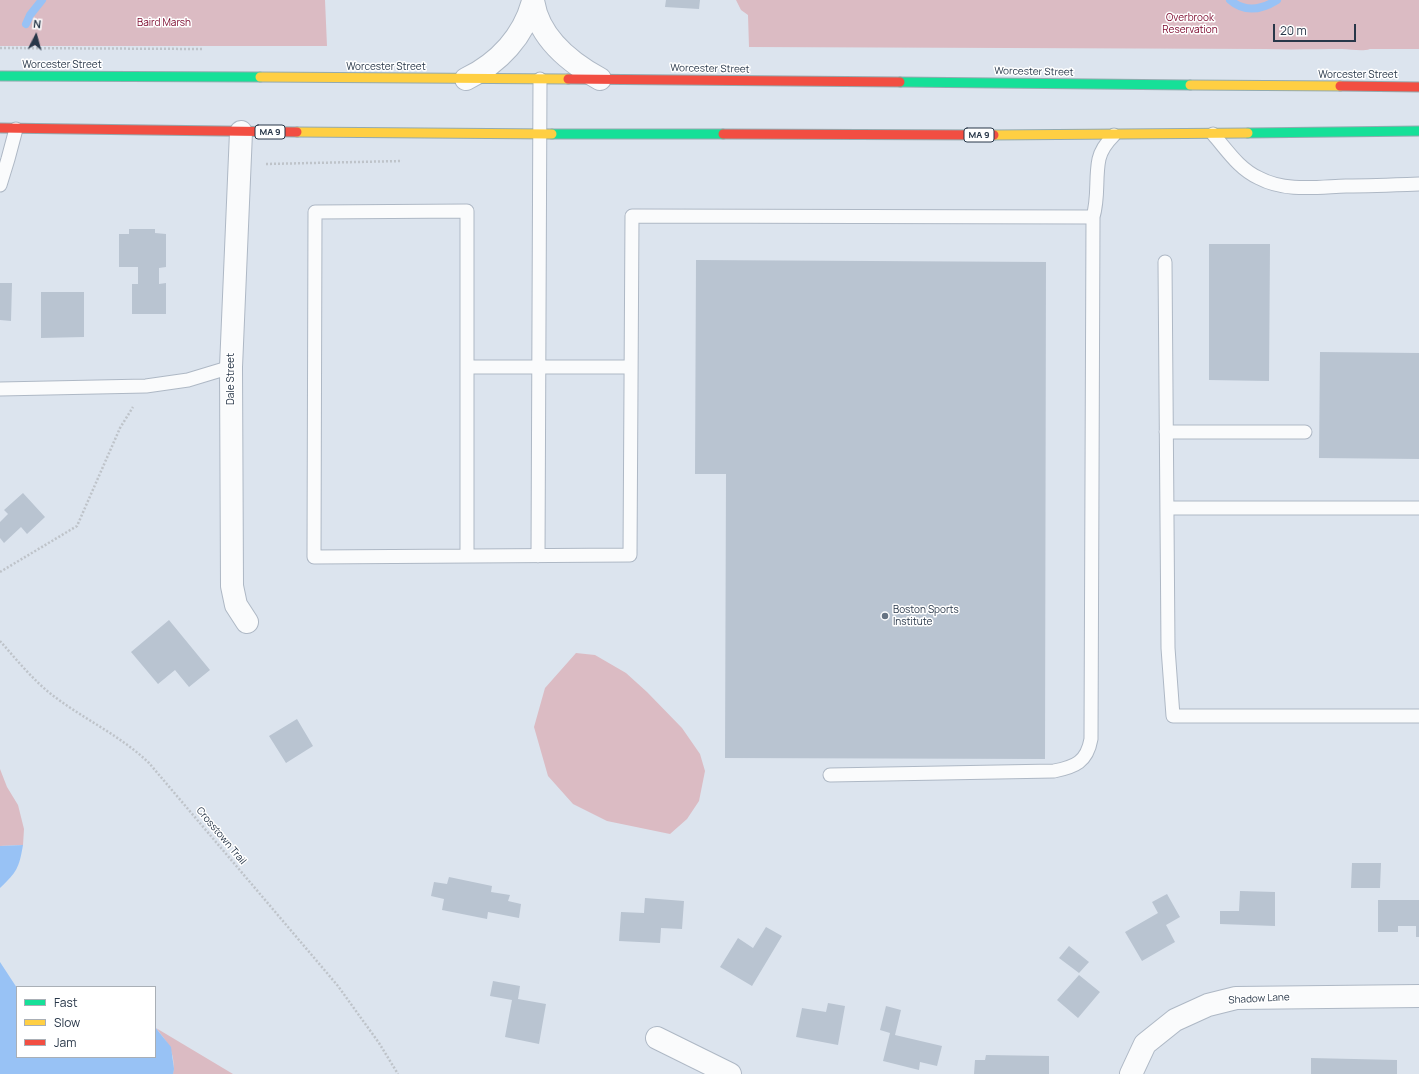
<!DOCTYPE html>
<style>
body{margin:0}
#map{position:relative;width:1419px;height:1074px;overflow:hidden;background:#dce4ee;font-family:Manrope,sans-serif}
canvas{display:block}
.legend{position:absolute;left:16px;top:986px;width:140px;height:72px;box-sizing:border-box;background:#fff;border:1px solid #a9afb6;margin:0;padding:5px 7px;list-style:none;font-size:12px;color:#283749}
.legend li{display:flex;align-items:center;gap:8px;height:20px}
.legend b{width:20px;border:1px solid #a9afb6}
.north{position:absolute;left:16px;top:16px;width:40px;height:40px;-webkit-text-stroke:3px #fff;paint-order:stroke;rotate:6deg;font-size:11px;font-weight:700;line-height:16px;text-align:center;color:#283749}
.north::after{content:'';display:block;margin:auto;width:14px;height:18px;background:#283749;clip-path:polygon(50% 0,100% 100%,50% 72%,0 100%)}
.scale{position:absolute;left:1273px;top:24px;width:83px;height:18px;box-sizing:border-box;border:2px solid #283749;border-top:0;padding-left:5px;font-size:12px;line-height:14px;white-space:nowrap;color:#283749;-webkit-text-stroke:3px #fff;paint-order:stroke}
</style>
<div id="map">
<canvas width="1419" height="1074"></canvas>
<ul class="legend">
<li><b style="height:5px;background:#16e098"></b>Fast</li>
<li><b style="height:5px;background:#ffcf43"></b>Slow</li>
<li><b style="height:5px;background:#f24e42"></b>Jam</li>
</ul>
<div class="north">N</div>
<div class="scale">20 m</div>
</div>
<script>
const context = document.querySelector('canvas').getContext('2d');
context.lineJoin = 'round';
function fill(path, color) {
  context.fillStyle = color;
  context.fill(path, 'evenodd');
}
function trace(path, color, width, dash) {
  context.strokeStyle = color;
  context.lineWidth = width;
  context.lineCap = dash ? 'butt' : 'round';
  context.setLineDash(dash || []);
  context.stroke(path);
}
function drawText(font, color, halo, rows, align = 'center') {
  context.font = font + ' Manrope,sans-serif';
  context.lineWidth = 3;
  context.setLineDash([]);
  context.textBaseline = 'middle';
  context.strokeStyle = halo;
  context.fillStyle = color;
  for (const [text, x, y, turn = 0] of rows) {
    context.save();
    context.translate(x, y);
    context.rotate((+turn || 0) * Math.PI / 180);
    context.textAlign = isNaN(turn) ? turn : align;
    if (halo) context.strokeText(text, 0, 0);
    context.fillText(text, 0, 0);
    context.restore();
  }
}
fill(new Path2D(`
 M0,0H325L327,46H0Z
 M736,0H1419V49H1370C1361,52 1352,49 1342,49C1317,49 1291,50 1266,49L749,47L748,15L741,10Z
 M576,653L595,655L626,673L647,692L682,728L700,754L705,771L699,801L687,819L670,834L607,821L573,804L548,776L534,727L545,688Z
 M0,769L7,787L18,805L24,829L23,845L0,846Z
 M156,1028L233,1074H173C176,1053 168,1043 156,1028Z`), '#dbbbc3');
fill(new Path2D(`
 M23,845C19,868 17,872 0,888V846Z
 M0,962L17,988V1057H155V1027L171,1047L174,1069L173,1074H0Z`), '#98c2f5');
trace(new Path2D(`
 M1230,0C1245,13 1261,10 1277,0
 M26,24L30,15L42,0`), '#98c2f5', 8);
fill(new Path2D(`
 M666,0H700L699,9L665,7Z
 M129,229H155V233L166,234V267L159,268V284L166,283V314H132V284H138V267H119V234H129Z
 M1209,244H1270L1269,381L1209,380Z
 M696,260L1046,262L1045,759L725,758L726,474H695Z
 M0,283H12L11,321L0,320Z
 M41,292H84V337L41,338Z
 M1320,352L1419,353V459L1319,458Z
 M23,493L45,517L27,534L21,527L4,543L0,538V522L8,514L4,510Z
 M169,620L210,670L189,687L175,670L158,684L131,652Z
 M297,719L313,746L286,763L269,736Z
 M1352,863H1381L1380,888H1351Z
 M449,877L492,886L491,892L510,895L508,901L521,904L519,918L488,912L487,919L442,910L444,899L431,896L434,882L447,884Z
 M1240,891L1275,892V926L1220,924V911H1239Z
 M1167,894L1180,917L1166,925L1175,942L1142,961L1125,932L1158,913L1152,902Z
 M645,898L684,901L682,929L661,928L660,943L619,941L621,912L644,913Z
 M1378,900H1419V937H1416V926H1398V932H1378Z
 M766,927L782,936L752,986L720,967L738,938L753,948Z
 M1069,946L1089,962L1079,973L1059,958Z
 M1079,975L1100,992L1078,1018L1057,1000Z
 M493,981L520,986L518,999L546,1004L539,1044L505,1037L512,1000L490,996Z
 M828,1003L845,1006L838,1045L796,1037L802,1008L826,1012Z
 M886,1006L901,1010L895,1035L942,1046L937,1066L920,1062L919,1070L883,1061L890,1033L880,1030Z
 M986,1055L1049,1056V1074H974L975,1060H985Z
 M1311,1058L1397,1060V1074H1311Z`), '#b9c4d1');
const lane = new Path2D(`
 M1213,134C1227,150 1239,169 1259,178C1285,192 1317,187 1346,186C1370,186 1395,185 1419,184
 M0,185L8,159L16,129
 M1093,217C1099,197 1095,178 1099,159C1101,150 1107,142 1114,135
 M1165,262L1168,648L1173,716H1419
 M467,367H631
 M0,389L146,386L188,380L231,367
 M1166,432H1305
 M1167,508H1419
 M467,556V211L315,212L314,557L630,555L632,216L1093,217L1091,739C1087,762 1075,767 1054,771L830,775
 M538,556L540,79`);
const street = new Path2D(`
 M533,0C538,37 569,62 600,79
 M466,79C499,63 524,36 533,1
 M241,132L231,367L232,586L236,605L247,622
 M657,1038L730,1074
 M1131,1074L1145,1044L1175,1020L1208,1005L1236,998L1419,996`);
const fast = new Path2D(`
 M0,76L260,77
 M900,82L1190,85
 M1248,133L1419,131
 M552,134H723`);
const slow = new Path2D(`
 M260,77L568,79
 M1190,85L1340,86
 M297,132L552,134
 M994,135L1248,133`);
const jam = new Path2D(`
 M568,79L900,82
 M1340,86L1419,87
 M0,128L297,132
 M723,134L994,135`);
trace(lane, '#aeb8c5', 15);
trace(street, '#aeb8c5', 24);
trace(fast, '#93aaaf', 11);
trace(slow, '#93aaaf', 11);
trace(jam, '#93aaaf', 11);
trace(new Path2D(`
 M0,48L203,49
 M266,164L402,161
 M0,572L77,526L120,428L133,407
 M0,641C16,659 32,679 51,694C83,719 120,735 149,763L338,986L379,1043L398,1074`), '#bec3c9', 2.5, [2, 2]);
trace(lane, '#fafbfc', 13);
trace(street, '#fafbfc', 22);
trace(fast, '#16e098', 9);
trace(slow, '#ffcf43', 9);
trace(jam, '#f24e42', 9);
for (const [x, y, r, color] of [
 [885,616,4,"#677483"]
]) {
  const dot = new Path2D();
  dot.arc(x, y, r, 0, 2 * Math.PI);
  context.fillStyle = color;
  context.fill(dot);
  trace(dot, '#fff', 1.5);
}
for (const [x, y, w] of [
 [270,132,30],
 [979,135,30]
]) {
  const box = new Path2D();
  box.roundRect(x - w / 2, y - 7, w, 14, 3);
  context.fillStyle = '#fff';
  context.fill(box);
  trace(box, '#283749', 1);
}
drawText('bold 9px', '#283749', null, [
 ["MA 9",270,132],
 ["MA 9",979,135]
]);
drawText('10px', '#7a052a', '#fff', [
 ["Overbrook",1190,18],
 ["Reservation",1190,30],
 ["Baird Marsh",164,23]
]);
drawText('10px', '#283749', '#fff', [
 ["Worcester Street",62,65],
 ["Worcester Street",386,67],
 ["Worcester Street",710,69,1],
 ["Worcester Street",1034,72,1],
 ["Worcester Street",1358,75],
 ["Dale Street",231,379,-90],
 ["Crosstown Trail",221,836,50],
 ["Shadow Lane",1259,999,-3]
]);
drawText('10px', '#283749', '#fff', [
 ["Boston Sports",893,610],
 ["Institute",893,622]
], 'left');
</script>
